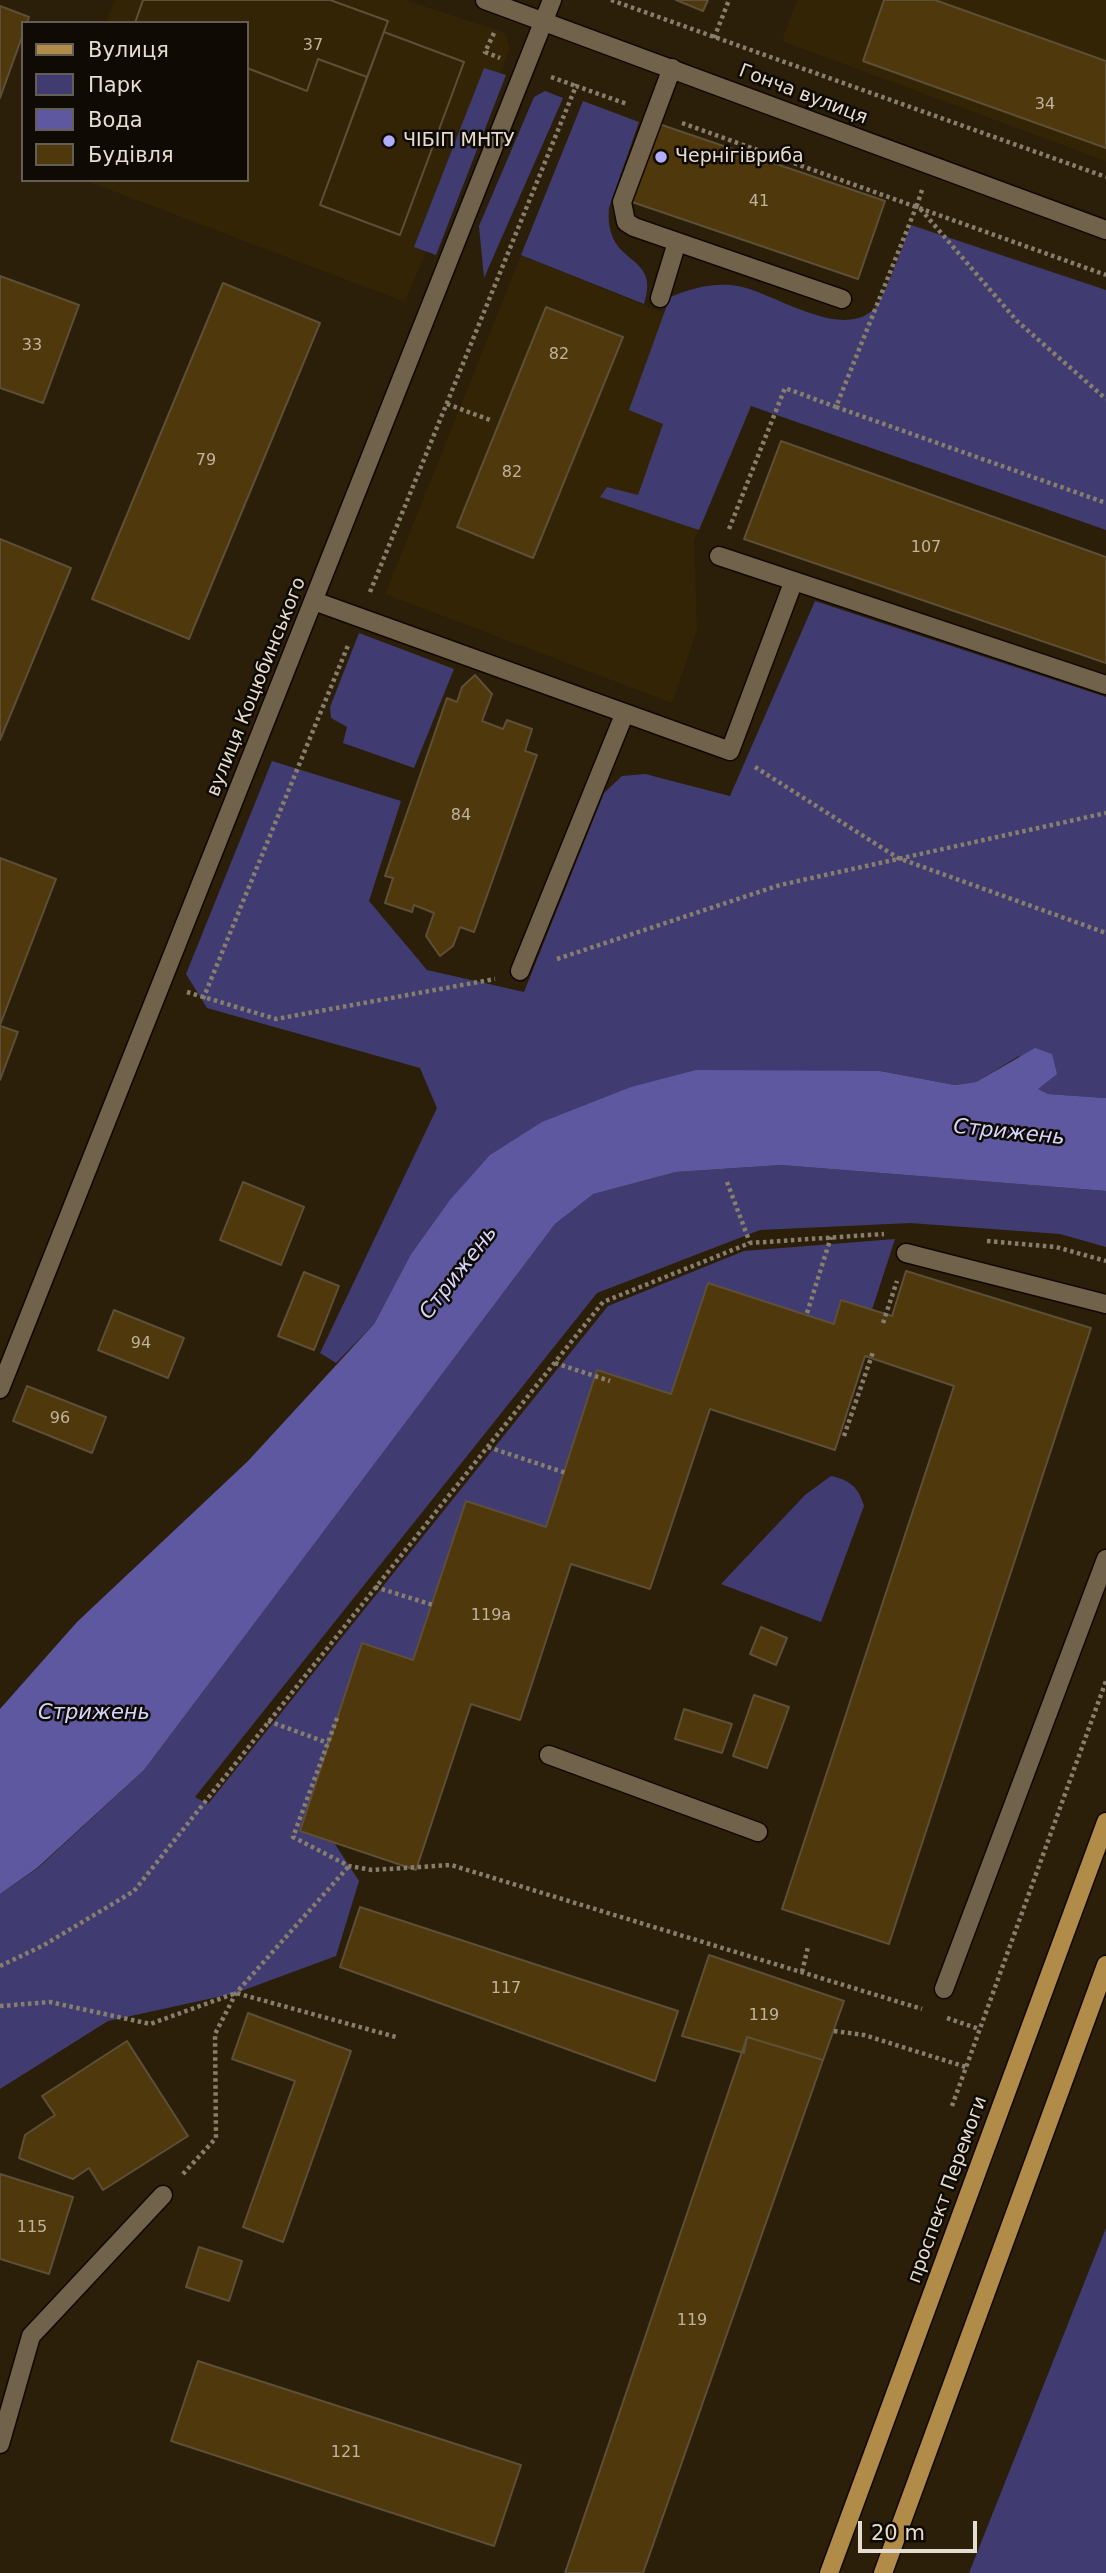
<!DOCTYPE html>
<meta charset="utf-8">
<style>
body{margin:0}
#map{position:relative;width:1106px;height:2573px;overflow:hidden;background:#2b1f09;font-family:"DejaVu Sans",sans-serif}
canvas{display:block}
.legend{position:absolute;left:21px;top:21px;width:228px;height:161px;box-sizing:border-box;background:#0f0a03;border:2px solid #655e55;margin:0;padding:9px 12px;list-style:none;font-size:21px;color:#e5ddd0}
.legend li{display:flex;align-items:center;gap:14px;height:35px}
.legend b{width:35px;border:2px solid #655e55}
.scale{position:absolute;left:858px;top:2521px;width:119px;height:32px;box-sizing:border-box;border:4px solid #e5ddd0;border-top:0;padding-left:9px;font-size:21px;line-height:24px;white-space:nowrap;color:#e5ddd0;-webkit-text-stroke:5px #0f0a03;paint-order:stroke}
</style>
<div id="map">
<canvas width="1106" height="2573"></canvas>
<ul class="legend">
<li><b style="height:9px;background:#b18c48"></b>Вулиця</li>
<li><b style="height:19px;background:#403c71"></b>Парк</li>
<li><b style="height:19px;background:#5d589f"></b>Вода</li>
<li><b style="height:19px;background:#4f380c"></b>Будівля</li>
</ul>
<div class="scale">20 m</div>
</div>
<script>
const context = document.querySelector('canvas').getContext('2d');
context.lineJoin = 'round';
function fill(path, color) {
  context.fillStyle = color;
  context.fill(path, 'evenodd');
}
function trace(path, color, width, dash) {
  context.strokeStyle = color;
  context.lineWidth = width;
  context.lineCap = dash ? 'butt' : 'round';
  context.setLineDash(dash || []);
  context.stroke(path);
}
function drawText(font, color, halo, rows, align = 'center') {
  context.font = font + ' "DejaVu Sans",sans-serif';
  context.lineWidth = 5;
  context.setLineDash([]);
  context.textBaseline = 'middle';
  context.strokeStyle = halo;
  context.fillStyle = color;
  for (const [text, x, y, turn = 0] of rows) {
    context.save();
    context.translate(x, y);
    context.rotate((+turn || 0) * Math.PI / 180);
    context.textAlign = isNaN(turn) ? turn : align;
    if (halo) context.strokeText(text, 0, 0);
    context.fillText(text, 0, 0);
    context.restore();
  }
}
fill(new Path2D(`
 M115,0H405L505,33L510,49L405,302L84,180H247V23H106Z
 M797,0H1106V161L782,41Z
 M521,255L783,362L751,406L694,541L697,630L672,703L385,594Z`), '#332406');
fill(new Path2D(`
 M484,68L506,75L436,255L414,247Z
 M545,91L563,98L484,278L479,226L534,97Z
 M583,101L639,122L609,208C608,220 609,231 615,242C629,264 657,265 644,304L521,255Z
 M911,225L1106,290V530L751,406L699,530L600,497L607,487L638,495L663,424L629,410L670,297C693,288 713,282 738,286C775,293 840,341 874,309C884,300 904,241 911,225Z
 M815,601L1106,697V1098L1048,1094L1038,1089L1019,1056L976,1082L955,1085L880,1071L807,1073L449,1201L411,1254L374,1324L336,1363L320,1353L437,1108L420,1068L207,1008L186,974L272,761L401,801L369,901L427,970L524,992L604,793L622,776L645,774L730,796Z
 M359,633L454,669L414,768L343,743L347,727L331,718L330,707Z
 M781,1165L1106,1191V1247L1060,1234L910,1223L760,1230L597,1293L195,1797L208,1804L608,1306L744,1251L895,1239L870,1316L839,1334L746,1303L708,1283L684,1418L556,1547L445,1627L320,1821L359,1881L336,1956L236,1993L108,2021L0,2089V1894L38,1868L144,1770L555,1224L592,1194L676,1172Z
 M831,1476C850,1480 859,1488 864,1506L821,1622L721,1584L805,1495Z
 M1106,2228V2573H969Z`), '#403c71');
fill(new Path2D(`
 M1035,1048L1052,1054L1057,1074L1038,1089L1048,1094L1106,1098V1191L781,1165L676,1172L593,1194L555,1224L144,1770L37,1868L0,1894V1709L77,1622L248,1461L374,1324L411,1254L449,1201L490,1155L542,1122L631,1087L696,1070L880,1071L955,1085L976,1082Z`), '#5d589f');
const building = new Path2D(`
 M143,0H330L388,21L367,77L318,59L307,91L247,68V23H135Z
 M143,0H330L388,21L384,32L464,62L400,235L320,205L367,77L318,59L307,91L247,68V23H135Z
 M676,0H708L703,11Z
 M884,0H935L1106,61V148L863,61Z
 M0,6L29,17L27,23H23V34L0,98Z
 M384,32L464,62L400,235L320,205Z
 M659,124L885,201L858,279L632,202Z
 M0,276L79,305L43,403L0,388Z
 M223,283L320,323L189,639L92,599Z
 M546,307L623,337L533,558L457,527Z
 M781,441L1106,557V663L744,539Z
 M0,539L71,568L0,740Z
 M475,675L492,694L482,721L503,729L507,720L532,729L525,751L537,755L474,932L460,927L453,946L440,956L426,936L434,913L414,905L412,912L385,903L393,878L385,876L447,698L457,702L462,687Z
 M0,858L56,879L0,1025Z
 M0,1026L18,1032L0,1080Z
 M243,1182L304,1207L281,1265L220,1240Z
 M906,1271L1091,1328L889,1944L782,1909L954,1386L865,1356L835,1450L710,1409L650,1589L571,1564L520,1720L471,1704L416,1870L300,1831L362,1643L413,1660L466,1501L546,1527L597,1370L671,1394L708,1283L834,1324L841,1300L892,1316Z
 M304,1272L339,1286L314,1350L278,1336Z
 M114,1310L184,1338L168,1378L98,1350Z
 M27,1386L106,1417L92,1453L13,1421Z
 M761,1627L787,1638L776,1665L750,1654Z
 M754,1695L789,1707L767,1768L733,1756Z
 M684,1709L732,1724L722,1753L675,1739Z
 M360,1907L678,2011L655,2081L340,1967Z
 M709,1955L844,2001L823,2060L747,2037L744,2053L682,2036Z
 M248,2013L351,2051L283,2242L243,2227L295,2081L232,2059Z
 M747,2037L823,2060L643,2573H565Z
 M127,2041L188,2136L103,2190L89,2168L73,2179L19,2158L25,2135L55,2115L42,2096Z
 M0,2174L73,2197L49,2274L0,2259Z
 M199,2247L242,2261L229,2301L186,2287Z
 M198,2361L521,2465L494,2546L171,2441Z`);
fill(building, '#4f380c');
trace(building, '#5d4f38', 2);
const service = new Path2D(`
 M672,68L622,202L626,222L634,227L842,299
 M660,298L677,242
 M719,556L1106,685
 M314,601L730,751L793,583
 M520,971L624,715
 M906,1253L1106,1304
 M549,1755L758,1832
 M944,1989L1106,1559
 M0,2444L31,2336L163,2195`);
const minor = new Path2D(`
 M0,1389L552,0`);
const tertiary = new Path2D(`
 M485,0L1106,230`);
const primary = new Path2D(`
 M829,2573L1106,1822
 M883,2573L1106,1965`);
trace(service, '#130800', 21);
trace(minor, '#130800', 21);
trace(tertiary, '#130800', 21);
trace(primary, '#130800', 21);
trace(new Path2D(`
 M611,0L1106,177
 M494,33L485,52L500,58
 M714,38L729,0
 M551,77L576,86
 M682,123L1106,275
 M922,190L917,205L1017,321L1106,399
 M447,404L490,420
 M836,407L1106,503
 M729,529L785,388L836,407L917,205
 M370,592L576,86L627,104
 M755,767L898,858L1106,933
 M557,959L780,885L1106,813
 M187,992L276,1019L495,979
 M203,999L349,643
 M727,1182L750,1243
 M987,1241L1056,1247L1106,1261
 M807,1313L831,1237
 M883,1323L897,1281
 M555,1363L610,1381
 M844,1436L873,1352
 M488,1447L566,1473
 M375,1587L433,1605
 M337,1718L293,1837L349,1866L372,1870L451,1865L922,2009
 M268,1721L328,1743
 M0,1966L44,1945L134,1891L603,1302L750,1243L884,1234
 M802,1972L808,1947
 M0,2006L50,2002L150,2024L236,1993L396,2037
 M947,2018L979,2029
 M834,2031L864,2035L966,2067
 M952,2106L1106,1681
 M183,2174L216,2138L215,2034L236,1993L349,1866`), '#887e6d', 4.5, [3.5, 3.5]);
trace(service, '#71634b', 18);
trace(minor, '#71634b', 18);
trace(tertiary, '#71634b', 18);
trace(primary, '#b18c48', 18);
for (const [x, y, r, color] of [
 [389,141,7,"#b0aefa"],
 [661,157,7,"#b0aefa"]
]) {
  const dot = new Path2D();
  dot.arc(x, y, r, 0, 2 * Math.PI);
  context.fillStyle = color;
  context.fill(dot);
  trace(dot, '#0f0a03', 2.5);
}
drawText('16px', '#c0b49f', null, [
 ["37",313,46],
 ["34",1045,105],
 ["41",759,202],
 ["33",32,346],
 ["82",559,355],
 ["79",206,461],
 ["82",512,473],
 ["107",926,548],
 ["84",461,816],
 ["94",141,1344],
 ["96",60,1419],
 ["119а",491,1616],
 ["117",506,1989],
 ["119",764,2016],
 ["115",32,2228],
 ["119",692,2321],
 ["121",346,2453]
]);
drawText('19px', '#e5ddd0', '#0f0a03', [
 ["Гонча вулиця",803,95,21],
 ["вулиця Коцюбинського",257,687,-68],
 ["проспект Перемоги",948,2190,-70]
]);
drawText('19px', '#e5ddd0', '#0f0a03', [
 ["ЧІБІП МНТУ",403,141],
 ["Чернігівриба",675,157]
], 'left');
drawText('italic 21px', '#d5d5fe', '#0f0a03', [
 ["Стрижень",1009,1133,6],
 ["Стрижень",459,1273,-52],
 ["Стрижень",94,1714]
]);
</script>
